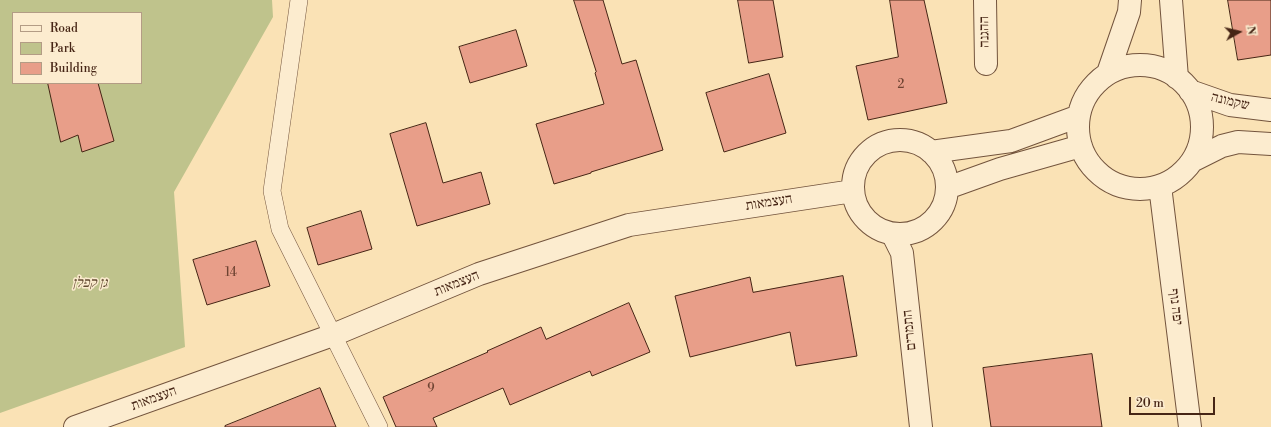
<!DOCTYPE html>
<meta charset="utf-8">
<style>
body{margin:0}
#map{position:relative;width:1271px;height:427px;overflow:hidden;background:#fae2b5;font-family:"Libre Bodoni",serif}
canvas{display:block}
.legend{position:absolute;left:12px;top:12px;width:130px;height:72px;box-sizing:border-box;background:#fceccf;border:1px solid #b39c85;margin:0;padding:5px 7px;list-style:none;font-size:12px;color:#462515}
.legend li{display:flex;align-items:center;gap:8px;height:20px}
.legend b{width:20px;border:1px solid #b39c85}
.north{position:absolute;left:1219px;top:12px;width:40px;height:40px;-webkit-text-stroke:3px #fceccf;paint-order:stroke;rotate:82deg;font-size:11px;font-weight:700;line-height:16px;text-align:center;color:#462515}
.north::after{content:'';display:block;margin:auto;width:14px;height:18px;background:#462515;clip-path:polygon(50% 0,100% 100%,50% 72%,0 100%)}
.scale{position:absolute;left:1129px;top:397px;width:86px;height:18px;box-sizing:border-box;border:2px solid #462515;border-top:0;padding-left:5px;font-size:12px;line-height:14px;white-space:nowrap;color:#462515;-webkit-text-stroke:3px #fceccf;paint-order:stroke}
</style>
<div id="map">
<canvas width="1271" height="427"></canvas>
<ul class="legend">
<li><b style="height:5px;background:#fceccf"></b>Road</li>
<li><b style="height:11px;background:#bfc38c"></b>Park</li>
<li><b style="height:11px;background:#e89e89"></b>Building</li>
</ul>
<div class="north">N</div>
<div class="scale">20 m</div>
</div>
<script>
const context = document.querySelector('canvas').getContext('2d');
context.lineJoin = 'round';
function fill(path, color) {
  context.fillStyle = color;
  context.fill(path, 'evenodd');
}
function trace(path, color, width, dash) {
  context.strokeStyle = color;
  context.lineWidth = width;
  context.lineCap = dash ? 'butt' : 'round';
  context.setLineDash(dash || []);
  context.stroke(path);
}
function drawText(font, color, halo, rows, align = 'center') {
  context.font = font + ' "Libre Bodoni","Frank Ruhl Libre",serif';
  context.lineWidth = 3;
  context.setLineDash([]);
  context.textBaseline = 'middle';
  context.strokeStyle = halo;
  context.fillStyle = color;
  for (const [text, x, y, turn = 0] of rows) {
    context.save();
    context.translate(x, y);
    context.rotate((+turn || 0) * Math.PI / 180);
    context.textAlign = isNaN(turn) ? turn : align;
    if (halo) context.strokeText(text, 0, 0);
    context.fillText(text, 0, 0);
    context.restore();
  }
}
fill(new Path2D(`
 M0,0H272L273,17L174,192L185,347L0,413ZM13,13H141V83H13Z`), '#bfc38c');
const building = new Path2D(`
 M574,0H603L622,64L636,60L663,150L591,172V173L554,184L536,124L604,104L595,73L596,72Z
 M738,0H773L783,57L749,63Z
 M890,0H924L947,103L868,120L856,66L898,57Z
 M1228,0H1271V55L1238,60Z
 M516,30L527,66L470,83L459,47Z
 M769,74L786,133L724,152L706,93Z
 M48,83H98L114,141L82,152L78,135L61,142Z
 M426,123L443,183L481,172L490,204L417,226L390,134Z
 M361,211L372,249L318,265L307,228Z
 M256,241L270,286L207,305L193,260Z
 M843,276L857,356L796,366L790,332L690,357L675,296L750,277L753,292Z
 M629,303L650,352L592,376L590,371L510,405L503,388L433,418L437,427H396L383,397L488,352L487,351L541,327L546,339Z
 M1092,354L1102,427H991L983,368Z
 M320,388L336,427H225V426Z`);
fill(building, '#e89e89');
trace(building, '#462515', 1);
const service = new Path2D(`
 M299,0L272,191L280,229L379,427`);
const minor = new Path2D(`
 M985,0L986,64
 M893,235L902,253L921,427`);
const tertiary = new Path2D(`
 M1171,0L1177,78
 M1078 127a62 62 0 1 1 124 0a62 62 0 1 1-124 0Z
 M1108,73L1129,12L1130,0
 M1190,91L1230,105L1271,110
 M853 187a47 47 0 1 1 94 0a47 47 0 1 1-94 0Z
 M931,152L1011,141L1079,116
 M1192,161L1222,146L1238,142L1271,144
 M1160,186L1190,427
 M947,188L1000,169L1081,146
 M75,427L333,335L479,274L629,225L853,191`);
trace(service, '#73543d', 18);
trace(minor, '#73543d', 24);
trace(tertiary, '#73543d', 24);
trace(service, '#fceccf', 17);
trace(minor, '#fceccf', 22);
trace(tertiary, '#fceccf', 22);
drawText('12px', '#6e4332', null, [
 ["2",901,85],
 ["14",231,273],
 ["9",431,389]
]);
drawText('14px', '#462515', '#fceccf', [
 ["ההגנה",985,32,-91],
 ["שקמונה",1230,102,13],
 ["העצמאות",769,203,-9],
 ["העצמאות",457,284,-22],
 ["יפה נוף",1175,307,83],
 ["התמרים",910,330,-96],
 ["העצמאות",154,399,-20]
]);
drawText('italic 14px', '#644c33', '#fceccf', [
 ["גן קפלן",90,284]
]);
</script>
